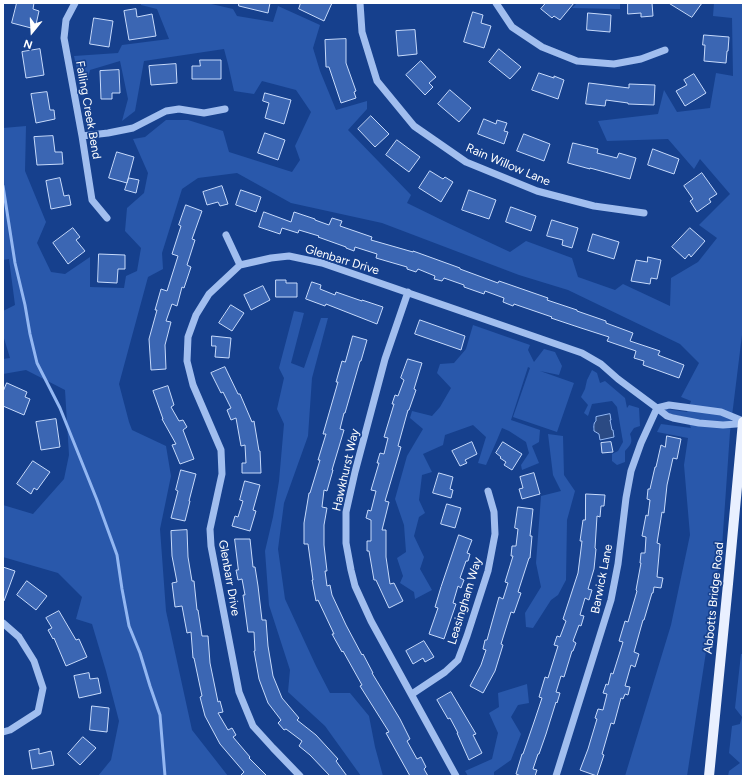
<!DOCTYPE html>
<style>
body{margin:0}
#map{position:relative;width:746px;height:779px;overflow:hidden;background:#16408d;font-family:Figtree,sans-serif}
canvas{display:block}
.frame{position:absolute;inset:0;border:4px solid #fff;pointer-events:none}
.north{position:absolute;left:12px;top:12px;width:40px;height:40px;-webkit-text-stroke:3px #16408d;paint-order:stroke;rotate:198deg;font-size:11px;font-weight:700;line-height:16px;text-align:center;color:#fff}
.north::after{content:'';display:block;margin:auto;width:14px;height:18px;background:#fff;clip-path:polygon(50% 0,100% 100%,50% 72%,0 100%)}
</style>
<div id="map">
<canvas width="746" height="779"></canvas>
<div class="frame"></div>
<div class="north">N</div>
</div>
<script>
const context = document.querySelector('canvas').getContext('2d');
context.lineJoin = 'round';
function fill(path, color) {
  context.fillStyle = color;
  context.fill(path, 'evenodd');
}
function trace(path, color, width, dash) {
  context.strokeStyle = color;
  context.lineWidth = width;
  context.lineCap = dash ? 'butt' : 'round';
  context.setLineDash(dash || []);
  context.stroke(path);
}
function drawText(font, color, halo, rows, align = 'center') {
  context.font = font + ' Figtree,sans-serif';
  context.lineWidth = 3.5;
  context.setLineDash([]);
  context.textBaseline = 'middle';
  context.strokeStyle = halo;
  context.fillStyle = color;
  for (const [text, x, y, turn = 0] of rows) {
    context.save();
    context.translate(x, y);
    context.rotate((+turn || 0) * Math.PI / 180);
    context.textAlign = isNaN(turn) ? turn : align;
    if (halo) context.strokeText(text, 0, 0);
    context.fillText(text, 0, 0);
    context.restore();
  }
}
fill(new Path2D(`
 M141,3H207L233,9L237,16L273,22L278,6L320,25L313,48L320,71L336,110L367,101V109L348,130L411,195L407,203L448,223L510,252L526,241L572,258L578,277L615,290L623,284L670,306L671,278L698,262L717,238L699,225L730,194L700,159L694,169L668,139L607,141L598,121L658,114L664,90L677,112L710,108L716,73L733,76L732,18L713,16L714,3H743V327L730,432L722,547L687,776H625L671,625L690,535L684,465L688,438L657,432L661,424L691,428L686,417L665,413L666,409L687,412L691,401L681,397L699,363L680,344L568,290L519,275L382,223L291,203L237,173L198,178L182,189L162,253L163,269L148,277L119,384L129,422L132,430L166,446L171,476L160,529L166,611L192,730L228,776H98L111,760L119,721L106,671L92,624L76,619L82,597L58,573L3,557V505L33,514L64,479L69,455L65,390L26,370L3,374V359L10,358L3,335V311L15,305L9,259L3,260V128L26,126L25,171L46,222L37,243L51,272L65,274L90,257V287L124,288L126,276L137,271L141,248L125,231L127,208L144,193L148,173L133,139L145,137L166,120H188L223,131L229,152L292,172L300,160L295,146L311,112L296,90L262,81L254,94L234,91L228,64L224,49L144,61L135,111L122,121L128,99L120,61L90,70L83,98L74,56L118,53L122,45L169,39L157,9L141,5Z
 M577,3H620V9L572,8Z
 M294,311L304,313L291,363L304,368L321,318H328L312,378L308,436L284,503L278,549L285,599L316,666L330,693H350L369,716L375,747L383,776H361L325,726L288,692L290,670L269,605L265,551L273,517L279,481L284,424L277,409L284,378L279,368Z
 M473,325L530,345L528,350L534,362L544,349L555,352L562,366L559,375L540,371L574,383L557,432L513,417L530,368L528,367L511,420L540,430L539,442L532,446L539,463L522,470L521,465L529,453L526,442L509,431L502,428L497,440L486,465L478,463L486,437L473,425L445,435L443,445L423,454L432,472L422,475L419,500L425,513L419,517L414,536L424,557L420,569L432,590L415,599L414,592L400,583L403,576L397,558L406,552L404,525L395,499L407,456L423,429L410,418L412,411L432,416L440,407L451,388L437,373L440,364L454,363L466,349Z
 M592,370L597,373L600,383L605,381L625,398L627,408L629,405L639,408L640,426L634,428L630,434C633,443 631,444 625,451V462L617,465L612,461V454L618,451L623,442L617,407L612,401L592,404L588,416L584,413L588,405L581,397L585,389L587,380Z
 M548,434L563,436L564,475L575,491L567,520L566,580L558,595L551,600L533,628L526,627L525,613L541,587L536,563L541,496L561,491L553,475Z
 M741,654H743V776H728L729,771L740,763L729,753L732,726L740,724L742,717L735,708Z
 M527,684L529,703L518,705L511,717L521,734L511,760L494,772V776H468L465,771L492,759L498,733L489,713L499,707L498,693Z`), '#2958ab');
const water = new Path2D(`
 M610,414L611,420H610L612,430H613L614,437L600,440L599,434L594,431C594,428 593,423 596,421V417Z`);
fill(water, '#2b4a83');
trace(water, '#93b7f2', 1);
trace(new Path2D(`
 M3,186L15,263L25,305L30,334L37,363L60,408L97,500L117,555L122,589L129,626L140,653L150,686L160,715L165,776`), '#93b7f2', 3);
const building = new Path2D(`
 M17,3H34L33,9L39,11L35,29L12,23Z
 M239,3H270L268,13L239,6Z
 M301,3H332L324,21L299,9Z
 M546,3H574L560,20L554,16L552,18L541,9Z
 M628,3H652L653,16L641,17V13L628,14Z
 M669,3H702L692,17Z
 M136,9L137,17L152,14L156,36L129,40L124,11Z
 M473,12L483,15L481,23L491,26L484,48L464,42Z
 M588,13L611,15L610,32L587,30Z
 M94,18L113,21L109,47L90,44Z
 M415,30L417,54L398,56L396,31Z
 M704,35L729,37L728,51H727L726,63L704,61L705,45H703Z
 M346,39V63L356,91L354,92L356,98L341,103L329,67H326L325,40Z
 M40,49L44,75L26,78L22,52Z
 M499,49L521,67L510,79L489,62Z
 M200,60H221V79H192V66H200Z
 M421,61L436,77L429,83L433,87L425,95L406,75Z
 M176,64L177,83L151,85L149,66Z
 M119,70L120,93H112V99H101L100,71Z
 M539,73L554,78V76L564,80L558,99L532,90Z
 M694,74L706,93L685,106L676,91L687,85L684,80Z
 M589,83L629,88V84L655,85L654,105L628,104V103L606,100L605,106L586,104Z
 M450,90L471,108L459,122L438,104Z
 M47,92L50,110H54L55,119L36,123L31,94Z
 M265,93L291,100L284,124L265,118L269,103L263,101Z
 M371,116L389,134L375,147L358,129Z
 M484,119L496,124L497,120L507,123L504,131L508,132L504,144L478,134Z
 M265,133L285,140L278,160L258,153Z
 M524,134L550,144L544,161L517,151Z
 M53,136L55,152H62L63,164L37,165L34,137Z
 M397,140L420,157L409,172L386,155Z
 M573,143L598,149L597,153L617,158L619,153L636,158L630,179L590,168V169L568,163Z
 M653,149L679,159L674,174L648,165Z
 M117,152L134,157L127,183L109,178Z
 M430,171L443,179L445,177L453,182L441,202L419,188Z
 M702,173L717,194L709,199L711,202L697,212L690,201L693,199L684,186Z
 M60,178L64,196L69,195L71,205L51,209L46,181Z
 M129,178L139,180L136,193L125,190Z
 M222,186L228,204L220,206L218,202L207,205L203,192Z
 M241,190L261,197L256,212L236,205Z
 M469,190L496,200L489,219L462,210Z
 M186,205L202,211L192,239L195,240L187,265L191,267L184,288L182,287L177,306L172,304L166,321L171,322L165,345L166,369L151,370L149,339L157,310H155L161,289L167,291L178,256L172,254L181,226L179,225Z
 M511,207L536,216L531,231L506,222Z
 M264,212L291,222L294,212L315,219V220L329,225L332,218L342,221L340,226L372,237L371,240L413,252V251L460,268V269L498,283L499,281L548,298L547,300L577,310V311L606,321V323L633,333L630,341L660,351L658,355L684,365L679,378L643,365L644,361L634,358L636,351L607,341L609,337L581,328L551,318L552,317L514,304L513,306L503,302L504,298L485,291L484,294L464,287V285L444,278L442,281L434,279L435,276L418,269L416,272L407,269V267L376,258L377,254L355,247L354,251L346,248V247L318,237L319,236L299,230L298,233L282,228L280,234L259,227Z
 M552,220L578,228L572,248L562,245L563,240L547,236Z
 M73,228L80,237L76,240L85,251L68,264L53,243Z
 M690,228L705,241L691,257L689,254L685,259L672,247Z
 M593,234L619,242L614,259L588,251Z
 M99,254L125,255V269H118L117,283L98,282Z
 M648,257L661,260L657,279L651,278L650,284L631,281L636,260L647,262Z
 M276,280H286V283H297V297H276Z
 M312,282L321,285L320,289L335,295L336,292L362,301V300L383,307L377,324L326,304L325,306L306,299Z
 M263,286L270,300L251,310L244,295Z
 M231,305L244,313L232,331L219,323Z
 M420,320L465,336L461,350L415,334Z
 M212,336L231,338L229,358L215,357L216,346H212Z
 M353,336L367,340L361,361H360L345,413H344L340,429L344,430L332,470H333L327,491L324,490L322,507L327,508L324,525V545L327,571H325L327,586L330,585L332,595L346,625L362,655L363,654L373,673H372L400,719L410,739L407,741L417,759L421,757L426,767L424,769L428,776H410L386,733L389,732L360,686L362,685L343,651L342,652L332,634H334L318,600L316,601L312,580H313L308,544H304V523L309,493H310L320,460H318L326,434H323L338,382H336L342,361L345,362Z
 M408,359L422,363L414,389L416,390L409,410H408L398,446L401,447L385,501L389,502L382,530H386V557L390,584L394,583L403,601L389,608L376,580H374L369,551H367V541H371V520L366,518L368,510L371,511L376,491L371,490L379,463H377L380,453L384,454L388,438L384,437L394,404H392L395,395L398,396L404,380L401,378Z
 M225,367L238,394H240L252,422L254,421L259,451H260L261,473H242V463H246L245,445L241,446L236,418L231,420L227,410L231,408L223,392L221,393L211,373Z
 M7,383L27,392L25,397L30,399L24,415L3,406V392Z
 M168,386L174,405L171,407L179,421L183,420L187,427L183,430L194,459L180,464L172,445L176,444L162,419H163L153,391Z
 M56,419L60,447L41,450L36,422Z
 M667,436L681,439L677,459L673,458L667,485L664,513L662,512L657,543L660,544L657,577L663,578L661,588L654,587L653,593H652L644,620H643L634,652L639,654L635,667L631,665L625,686L630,687L628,695L625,694L623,699L621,698L614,724L611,723L602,754L604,755L597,776L580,770L588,749L597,719L595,718L598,709L603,710L607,694L603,693L606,684L608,685L611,673L613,674L623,642L619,641L625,621L628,622L637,591L636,590L641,563H640L641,553H645L646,537L642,536L646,515L648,516L650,500L647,499L648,489H650L655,467H656L661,445L665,447Z
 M472,442L477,454L465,460L467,463L460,466L452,451Z
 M503,442L522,454L512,470L504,465L506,462L500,458L501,457L496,453Z
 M611,442L613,452L602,453L601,443Z
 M33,461L50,472L37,490L34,488L31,494L17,484Z
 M181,470L196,474L189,501H190L185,521L171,518L178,491L176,490Z
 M439,473L453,477L450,489L453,490L451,498L433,493Z
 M534,473L540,494L522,499L519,489L523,488L520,477Z
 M245,481L260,485L253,510L256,511L250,531L232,526L235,516L238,517L243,501L240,500Z
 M586,494L605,495L604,506H601L600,517L597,516L595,548L596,549L594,569L588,589L592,590L589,600L585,598L580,615L584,616L581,626L579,625L573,641L576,643L573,651H572L564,677L561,676L556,692L560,693L557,703L556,702L546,734L539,754H538L533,769L537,770L535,776H521L516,774L522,754H523L534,722L542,698L539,697L545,677L548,678L558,646L554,645L557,636L560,637L566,621L563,619L578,573L582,541H580L583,520H585Z
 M447,504L461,508L455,528L441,524Z
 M518,507L533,509L530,536H532L530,558H529L518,592L521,593L514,613L511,612L501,644L503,645L495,671L483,693L470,686L481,665L486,650L483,649L485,640H487L499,597L503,599L508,583L505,582L513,556H511L512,546H516L518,529L515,528Z
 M187,530L188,557L192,581H194L197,610H198L202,636H208L210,663L218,702L220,701L223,712L218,713L228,730L232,728L236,735L233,737L250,757L249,758L267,776H240L244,772L220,744L205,716L200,697L202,696L194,658H193L191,632L187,633L182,606L175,607L172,583L177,582L172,556L171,531Z
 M459,535L472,540L467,553L470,554L468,561H466L460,578L464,580L461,588L458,586L453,603L456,604L444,639L429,634L438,608L435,607L441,587Z
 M235,539H250L253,567H255L258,586L262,620H266L268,646L273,676L282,698L299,718L297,720L316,735L338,759L336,761L347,776H330L310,755L299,746L302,741L286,729L284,730L278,723L281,720L268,703L259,679L254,651H255L254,632H248L243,595H245L242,579L238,580L236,570H238Z
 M3,567L15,571L4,601H3Z
 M27,581L47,596L36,610L17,595Z
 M59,611L76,640L79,639L87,657L66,666L54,638L53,639L48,630L52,628L46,618Z
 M424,641L434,657L425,662L423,658L413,664L406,651Z
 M89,673L90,679L98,678L101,693L79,698L74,676Z
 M451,692L476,734L473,735L482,753L469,760L457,733H458L450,718L448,719L437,700Z
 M92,706L109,708L107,732L90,730Z
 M83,737L96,748L80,765L68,754Z
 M39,749V754L51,751L54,765L32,769L29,751Z`);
fill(building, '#3b66b3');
trace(building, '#c7dafb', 1);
trace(new Path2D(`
 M75,3L66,20L64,38L82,136L92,200L107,218
 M360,3L362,32L377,81L414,126L466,162L537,191L594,206L644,213
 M496,3L512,27L542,47L577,61L614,64L641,59L665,50
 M82,136L108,133L133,128L166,111L179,109L204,113L225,109
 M226,235L240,265
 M408,292L385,359L355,472L346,512V543L351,570L355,586L371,621L456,776
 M3,623L19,637L34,661L43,688L38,712L10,730L3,732
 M412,694L445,672L458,660L467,636L488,571L495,534L494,512L488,491
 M300,776L273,748L253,726L239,692L211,546L210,529L222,474L221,450L193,385L187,361L188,337L196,315L209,294L240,265L271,258L289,256L322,263L582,353L601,364L618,379L657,408L669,405L721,412L743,421
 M556,776L611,600L618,564L626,498L631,471L641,443L657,408L667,416L673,418L699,423L723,425L736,424L743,421`), '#a1beef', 7);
trace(new Path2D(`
 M709,776L728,584L743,422`), '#e9f0ff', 10);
drawText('12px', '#fff', '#16408d', [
 ["Falling Creek Bend",88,110,80],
 ["Rain Willow Lane",508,165,23],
 ["Glenbarr Drive",342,260,17],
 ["Hawkhurst Way",346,470,-77],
 ["Glenbarr Drive",229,578,80],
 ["Barwick Lane",602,579,-79],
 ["Abbotts Bridge Road",714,598,-84],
 ["Leasingham Way",465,601,-73]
]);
</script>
